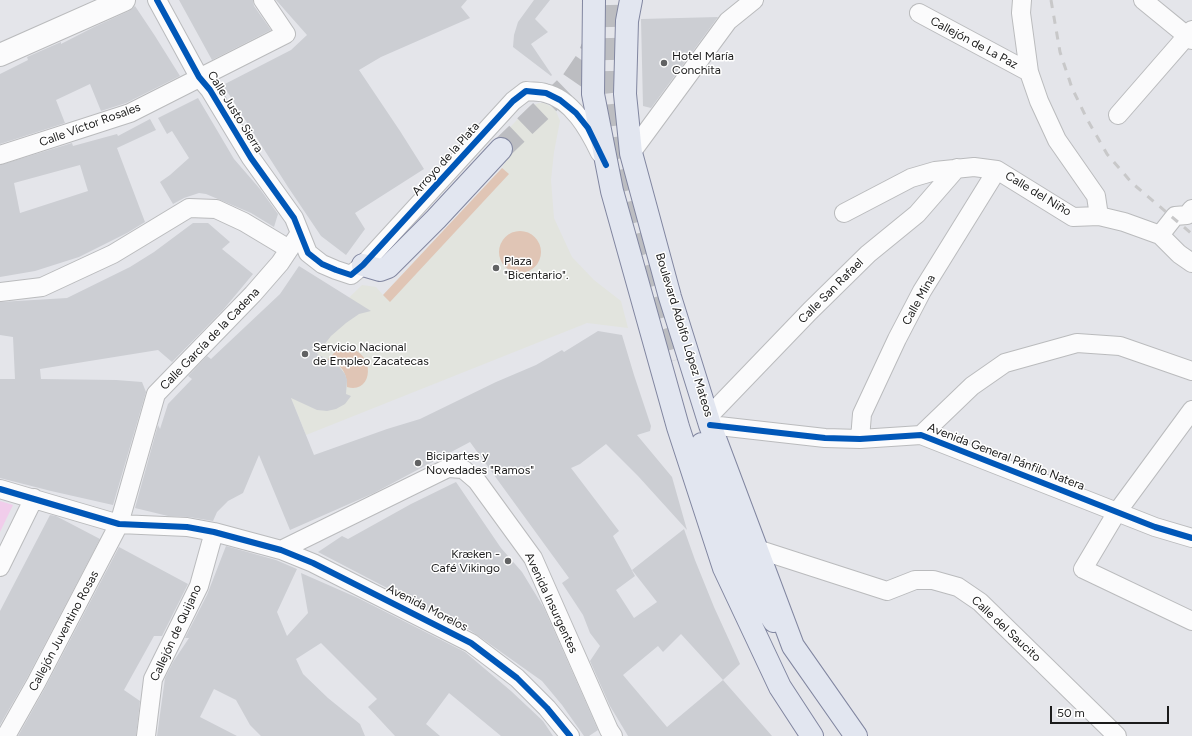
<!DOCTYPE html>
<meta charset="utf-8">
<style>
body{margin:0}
#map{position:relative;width:1192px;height:736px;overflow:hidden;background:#e4e5ea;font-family:Figtree,sans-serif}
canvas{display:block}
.scale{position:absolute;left:1050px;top:706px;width:119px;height:18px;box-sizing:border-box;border:2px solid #1b1b1b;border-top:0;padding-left:5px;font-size:12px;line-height:14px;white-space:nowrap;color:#1b1b1b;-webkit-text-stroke:3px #fff;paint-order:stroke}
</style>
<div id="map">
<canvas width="1192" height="736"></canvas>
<div class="scale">50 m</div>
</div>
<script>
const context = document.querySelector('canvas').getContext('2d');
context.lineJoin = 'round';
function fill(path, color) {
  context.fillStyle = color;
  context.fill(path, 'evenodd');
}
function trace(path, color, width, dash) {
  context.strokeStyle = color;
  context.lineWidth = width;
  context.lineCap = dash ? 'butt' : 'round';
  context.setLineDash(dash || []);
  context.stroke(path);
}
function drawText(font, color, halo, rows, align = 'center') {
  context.font = font + ' Figtree,sans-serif';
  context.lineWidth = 3;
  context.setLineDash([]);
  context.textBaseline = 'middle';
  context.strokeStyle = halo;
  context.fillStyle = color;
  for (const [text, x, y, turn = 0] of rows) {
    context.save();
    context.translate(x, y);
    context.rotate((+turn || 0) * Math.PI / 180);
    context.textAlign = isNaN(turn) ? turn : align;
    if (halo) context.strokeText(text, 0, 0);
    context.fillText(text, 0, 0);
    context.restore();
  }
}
fill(new Path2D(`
 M0,501L13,505L0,532Z`), '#f1cdeb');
fill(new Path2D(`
 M539,103H544L552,107L556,111L560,121L554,152L551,180L554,218L572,257L594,280L621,301L628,328L587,323L306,435L276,361L312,334L362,285L376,287L383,295L502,168L508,157L488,151L529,107Z`), '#e2e4de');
fill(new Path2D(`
 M502,168L509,174L390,302L383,295Z
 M499 252a21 21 0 1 1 42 0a21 21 0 1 1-42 0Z
 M344,348C376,348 375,395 347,387C347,372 341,363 327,360L336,351Z`), '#e0c5b5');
fill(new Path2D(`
 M179,0H253L254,6L271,30L212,60Z
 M276,0H467L461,7L470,18L381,57L359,70L400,131L424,169L355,213L365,229L346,255L321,236L288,187L223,85L291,50L307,35Z
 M534,0H550L535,19L548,32L531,44L552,75L551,76L513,47L514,35L518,22Z
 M135,6L155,36L180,76L126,103L101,111L90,84L56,100L65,123L0,144V74L28,60L27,57L61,42V44L94,27L129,11Z
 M718,17L651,108L643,106L641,19Z
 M198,98L234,159L260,189L278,214L274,227L251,213L206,194L199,193L184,198L173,204L160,182L170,175L189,158L172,131L167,134L158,118Z
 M150,119L156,130L117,148L145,222L127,233L79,257L35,271L0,277V165L72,143L73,146L117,134L118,136ZM80,165L88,191L20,213L14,183Z
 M193,223H208L230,242L222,249L253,274L223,310L172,362L158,350L40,369L41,379L116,380L142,382L146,392L113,505L51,491L0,478V379H15L13,337L0,335V302L67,298L130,267L154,252Z
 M299,266L371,311L359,314L346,323L331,336L317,354L337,364L345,374L347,380L346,394L351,396L345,404L336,409L327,411L317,410L291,398L314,455L387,429L420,419L496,382L536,365L562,350L564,352L598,331L622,335L634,375L651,426L650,431L637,435L672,477L687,530L638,476L606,444L580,464L571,468L619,531L613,536L635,576L616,590L634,618L657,602L632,570L684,529L695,560L714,607L740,664L723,680L772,736H628L610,706L590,661L600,646L590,633L583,615L562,583L569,578L470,442L374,493L290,530L259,455L243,493L228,501L217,512L213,521L189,517L168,516L135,508L158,425L160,429L168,404L192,379L188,376L207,356L211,359L280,294ZM681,634L723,680L667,727L623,675L658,646L663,652Z
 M456,482L501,548L522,572L544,608L598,730L589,736H584L562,705L542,681L477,635L439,609L435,613L318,552L342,536L348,539L411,504Z
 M50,515L56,516L100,539L27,678L0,725V611Z
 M226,546L276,560L297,569L277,612L287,636L308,613L301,573L358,598L465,652L511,691L543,721L553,736H501L449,693L426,724L440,736H395L368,707L377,699L321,643L296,659L303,674L328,698L360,724L365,736H261L250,725L236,700L214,689L200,717L237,736H157L165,678L173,662L189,638H185L207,595Z
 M119,547L188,584L162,636H154L124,690L140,701L136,736H18L45,688Z`), '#ccced3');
trace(new Path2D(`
 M610,5L611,84L618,147L641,238L676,360
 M501,149L572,81L587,59L596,39`), '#bcbdc1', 22, [22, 11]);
const minor = new Path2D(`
 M157,0L199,77L210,90L251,158L294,218L308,253L322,264L336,270L351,275L363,265L513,101L526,91C532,92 539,91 545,93C572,99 589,130 600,153
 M1022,0L1021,13L1029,72L1039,101L1057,140L1096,196L1099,216
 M1143,0L1192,40
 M919,13L1029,72
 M1118,115L1192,30
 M631,153L728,21L754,0
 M0,155L130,113L286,34L263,0
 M844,213L911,178L935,171L974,167L997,170L1073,217L1099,216L1124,222L1160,235L1179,254L1192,263
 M1160,235L1175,216L1187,215L1192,209
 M0,292L42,287L113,254L189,208L216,209L244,222L289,249
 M1192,410L1117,512L1083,569L1192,621
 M708,417L810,311L868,254L917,214L957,168
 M710,425L825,438L860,439L921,435L1155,527L1192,538
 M921,435L972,386L1005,363L1077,343L1120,346L1192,371
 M860,439L862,414L897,339L922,291L997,170
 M0,489L119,524L187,527L214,532L281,550L313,563L471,643L517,678L547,708L570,736
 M757,549L887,591L915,580H933L958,587L980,602L1117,736
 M281,550L448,468L463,469L477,481L533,558L609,730L613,736
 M0,567L34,498
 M6,736L36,683L119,524L156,394L253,294L280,263L300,233
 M146,736L153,679L199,586L214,532`);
const tertiary = new Path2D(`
 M0,55L124,0`);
const primary = new Path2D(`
 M594,0L593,94L612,191L678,427L724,568L780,687L812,736
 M631,0L627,21L625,94L631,153L670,297L710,425L793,646L856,736
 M363,265L380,270L388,267L436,219L501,149
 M702,444L738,553L754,590L774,621`);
trace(minor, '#babbbd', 20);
trace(tertiary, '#babbbd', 24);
trace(primary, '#8186a0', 24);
trace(minor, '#fbfbfc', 18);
trace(tertiary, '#fbfbfc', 22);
trace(primary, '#e2e6f0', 22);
trace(new Path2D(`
 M1051,0L1060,52L1072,88L1087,119L1107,154L1132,183L1192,234`), '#c8c8c9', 3, [8, 8]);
trace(new Path2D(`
 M157,0L199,77L210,90L251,158L294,218L308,253L322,264L336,270L351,275L363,265L513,101L526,91L546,93L560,100L576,113L588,128L606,165
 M710,425L825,438L860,439L921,435L1155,527L1192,538
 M0,489L119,524L187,527L214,532L281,550L313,563L471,643L517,678L547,708L570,736`), '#0057b8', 6);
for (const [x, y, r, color] of [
 [664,63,4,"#616263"],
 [496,268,4,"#616263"],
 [305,354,4,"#616263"],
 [418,463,4,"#616263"],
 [508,561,4,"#616263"]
]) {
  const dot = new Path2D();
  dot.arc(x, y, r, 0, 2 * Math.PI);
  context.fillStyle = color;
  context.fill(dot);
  trace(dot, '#fff', 1.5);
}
drawText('12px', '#1b1b1b', '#fff', [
 ["Callejón de La Paz",974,43,28],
 ["Calle Justo Sierra",235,112,58],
 ["Calle Víctor Rosales",90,125,-20],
 ["Arroyo de la Plata",446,159,-48],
 ["Calle del Niño",1038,194,31],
 ["Calle San Rafael",831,291,-45],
 ["Calle Mina",919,300,-61],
 ["Boulevard Adolfo López Mateos",684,335,73],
 ["Calle García de la Cadena",210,339,-46],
 ["Avenida General Pánfilo Natera",1006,457,21],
 ["Avenida Insurgentes",551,603,65],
 ["Avenida Morelos",427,608,27],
 ["Calle del Saucito",1006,629,43],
 ["Callejón Juventino Rosas",64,631,-62],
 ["Callejón de Quijano",176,633,-65]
]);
drawText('12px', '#1b1b1b', '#fff', [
 ["Hotel María",672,56],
 ["Conchita",672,70],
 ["Plaza",504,261],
 ["\"Bicentario\".",504,275],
 ["Servicio Nacional",313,347],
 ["de Empleo Zacatecas",313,361],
 ["Bicipartes y",426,456],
 ["Novedades \"Ramos\"",426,470],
 ["Kræken -",500,554,"right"],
 ["Café Vikingo",500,568,"right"]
], 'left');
</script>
